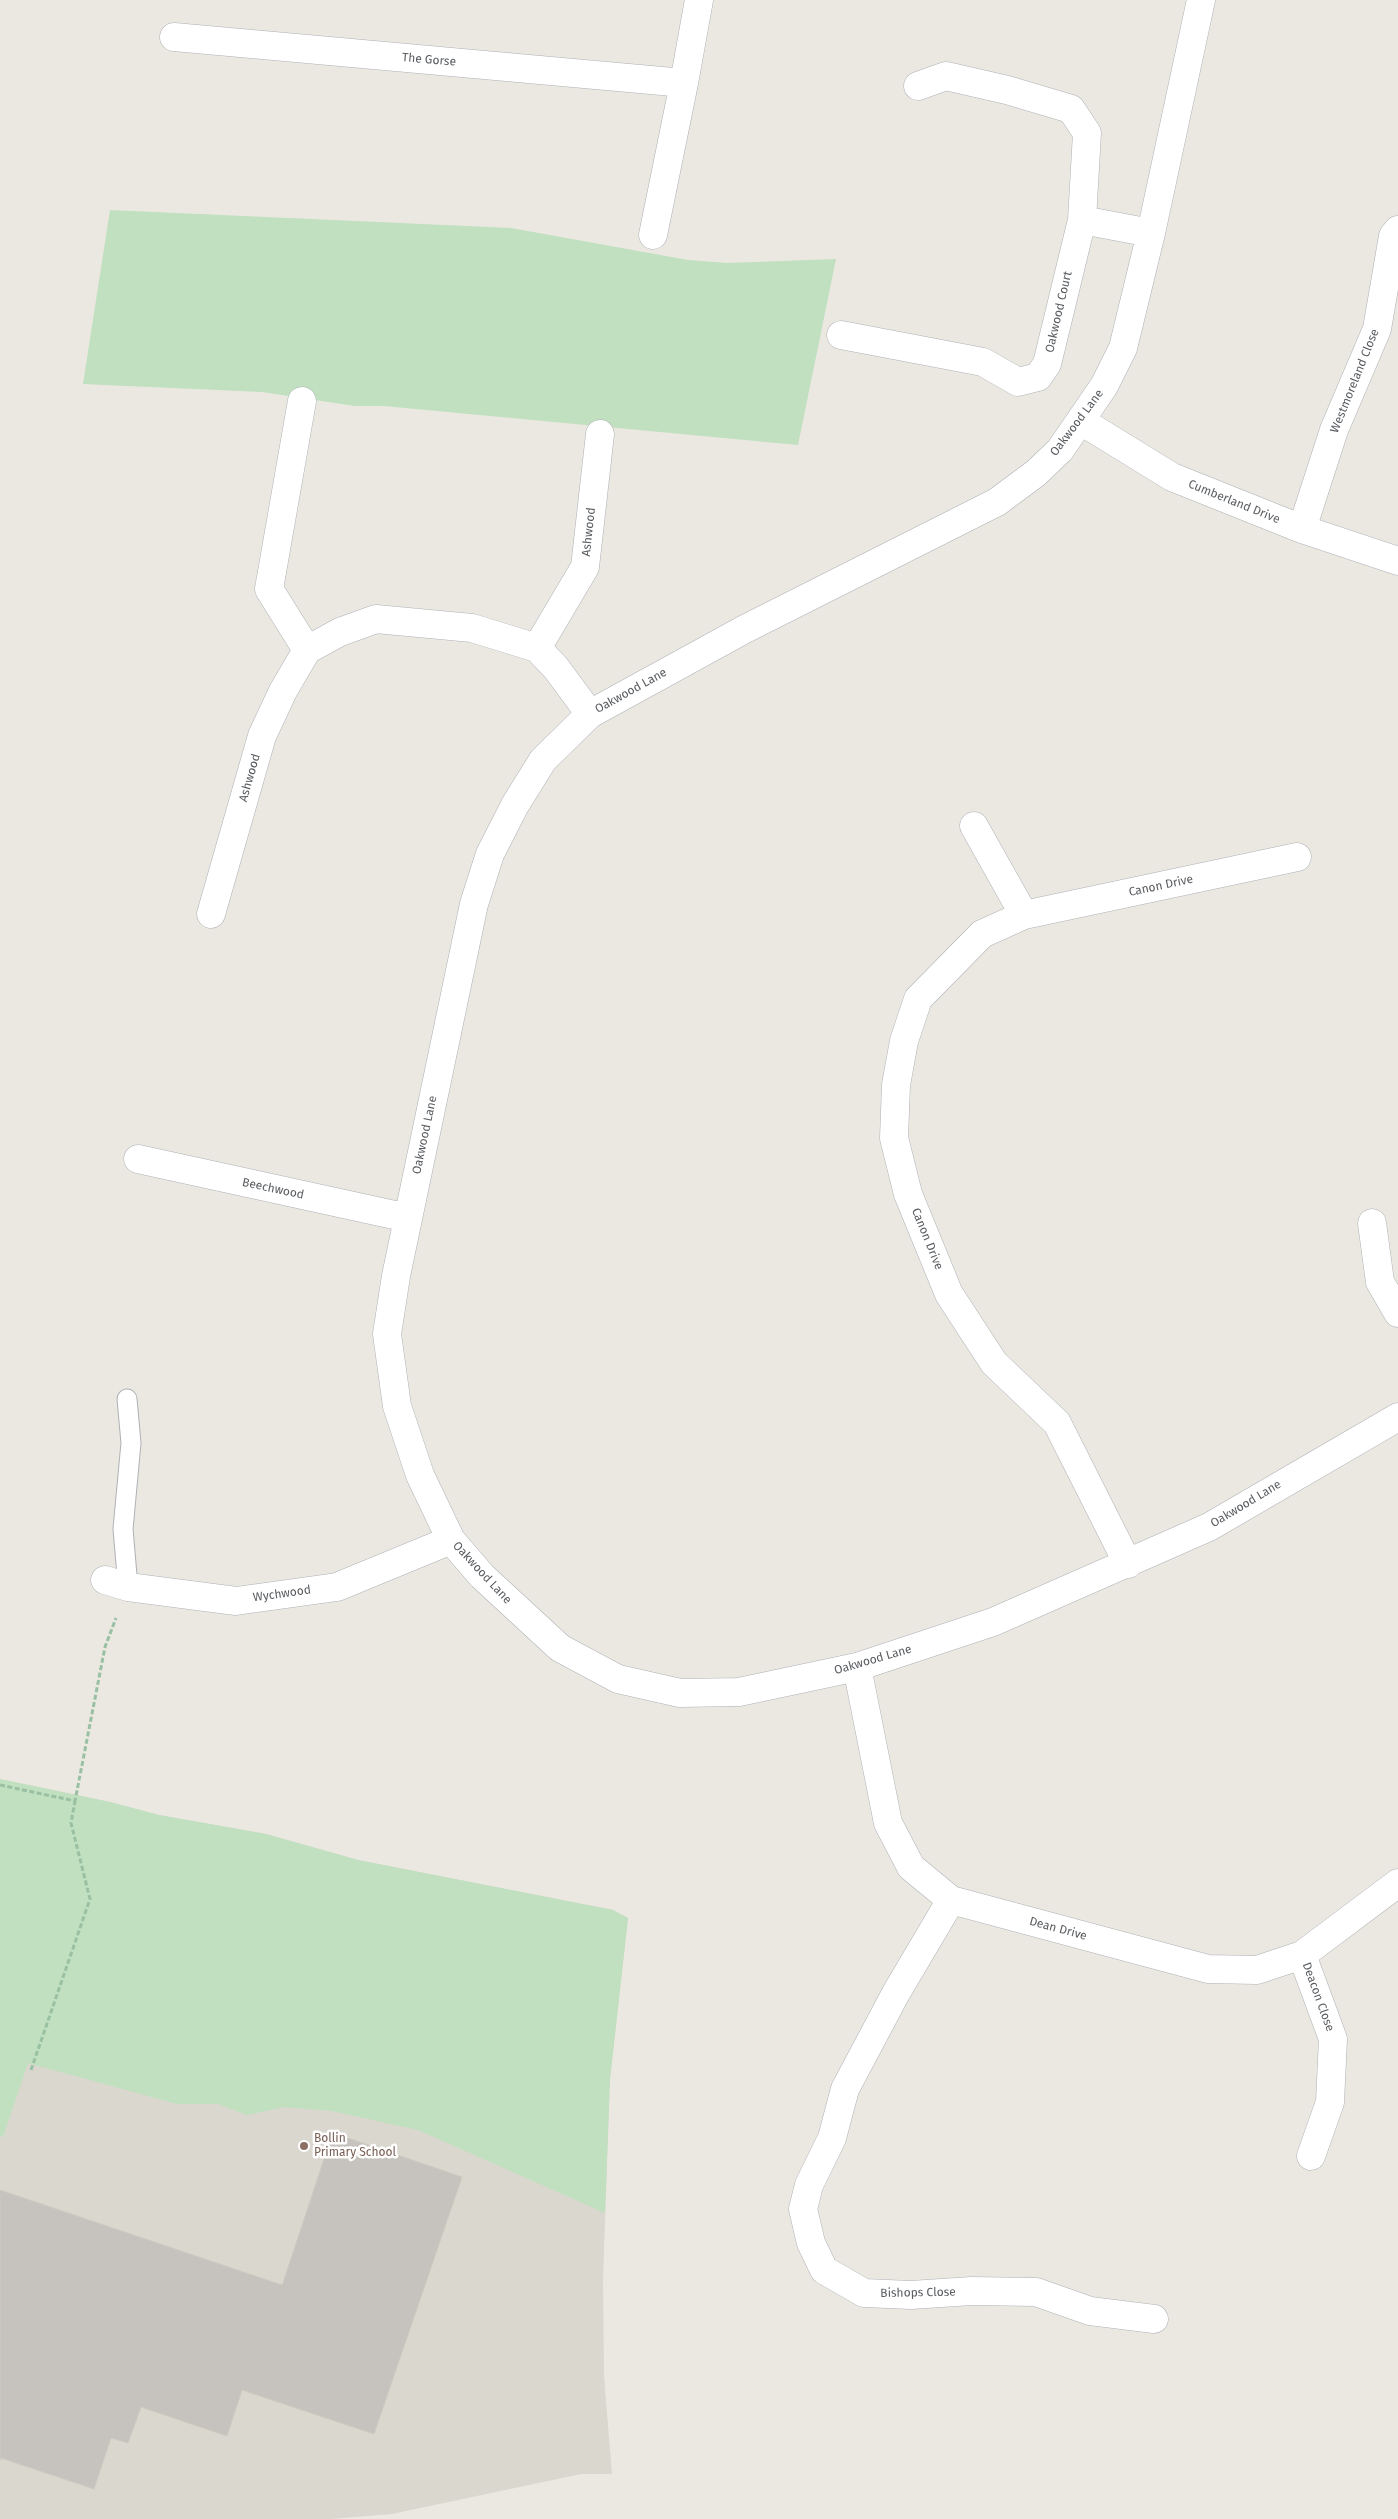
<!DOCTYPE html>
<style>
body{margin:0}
canvas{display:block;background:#eae8e1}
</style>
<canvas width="1398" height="2519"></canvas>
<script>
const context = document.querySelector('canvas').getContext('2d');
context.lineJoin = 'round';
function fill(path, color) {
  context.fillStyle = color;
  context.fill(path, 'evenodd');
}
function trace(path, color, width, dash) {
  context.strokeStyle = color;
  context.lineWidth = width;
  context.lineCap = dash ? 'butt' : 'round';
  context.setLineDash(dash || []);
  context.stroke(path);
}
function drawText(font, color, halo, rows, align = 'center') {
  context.font = font + ' "Fira Sans",sans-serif';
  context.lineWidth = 5;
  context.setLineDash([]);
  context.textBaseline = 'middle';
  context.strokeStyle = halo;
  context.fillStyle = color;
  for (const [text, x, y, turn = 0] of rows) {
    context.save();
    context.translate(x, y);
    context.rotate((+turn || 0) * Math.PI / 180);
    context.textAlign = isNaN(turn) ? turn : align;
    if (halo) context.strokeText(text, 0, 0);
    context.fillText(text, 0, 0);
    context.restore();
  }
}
fill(new Path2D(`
 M0,1779L110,1802L159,1815L266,1834L358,1860L613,1910L628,1918L610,2079L603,2279L604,2376L612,2474H581L392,2514L331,2519H0Z`), '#dad7cf');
fill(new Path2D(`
 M110,210L511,228L688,260L728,263L836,259L798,445L384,406H355L262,392L83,384Z
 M0,1779L110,1802L159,1815L266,1834L358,1860L613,1910L628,1918L610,2079L605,2213L418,2130L332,2111L284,2107L247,2115L218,2104H177L28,2063L3,2137L0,2136Z`), '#c0e0bf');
const building = new Path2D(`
 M333,2133L462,2177L374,2434L242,2390L227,2436L141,2407L128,2443L111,2438L94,2489L1,2458L0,2461V2190L282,2285Z`);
fill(building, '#c6c3be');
trace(building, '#cecac0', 1);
const lane = new Path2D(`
 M127,1399L131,1443L123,1529L128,1587`);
const street = new Path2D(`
 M1201,0L1151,233L1123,348L1104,386L1060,450L1036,473L997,502L745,629L590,714L543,760L515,805L490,854L474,904L396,1276L387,1334L397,1406L420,1475L451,1540L482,1576L560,1648L618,1679L680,1693L739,1692L857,1667L993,1622L1209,1527L1398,1417
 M174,37L684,83L699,0
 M1082,220L1151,233
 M653,235L684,83
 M841,335L983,362L1018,382L1038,377L1047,364L1082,220L1087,133L1071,109L1007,90L946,76L918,86
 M302,401L269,589L307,650
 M1081,421L1172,477L1302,529L1398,561
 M1302,529L1334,430L1377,329L1393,236L1398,230
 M537,648L585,567L600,434
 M974,826L1024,915
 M211,914L262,736L283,691L307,650L340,632L376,619L472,628L537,648L556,668L590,714
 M138,1159L408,1218
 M1372,1223L1380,1282L1398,1313
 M1128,1564L1057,1423L994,1363L949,1294L908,1194L894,1138L896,1085L904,1041L918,999L982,934L1024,915L1297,857
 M105,1580L128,1587L236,1601L337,1587L451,1540
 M857,1667L888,1823L911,1867L951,1900L1208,1969L1257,1970L1302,1955L1398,1883
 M951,1900L896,1993L845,2089L832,2138L809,2185L803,2209L811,2243L824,2270L864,2293L911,2295L972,2291L1036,2292L1090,2311L1154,2319
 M1302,1955L1333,2039L1330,2102L1311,2156`);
trace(lane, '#aeb1b5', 21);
trace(street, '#aeb1b5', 29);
trace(new Path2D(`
 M0,1785L75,1801L105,1647L116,1618
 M31,2070L90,1899L71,1823L75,1801`), '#9ac0a4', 3, [5, 2.5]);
trace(lane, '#fff', 19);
trace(street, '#fff', 28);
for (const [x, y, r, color] of [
 [304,2146,5,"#8d6e63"]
]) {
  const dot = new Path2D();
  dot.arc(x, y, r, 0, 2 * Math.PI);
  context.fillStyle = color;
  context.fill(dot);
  trace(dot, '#fff', 2);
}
drawText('12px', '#595c60', '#fff', [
 ["The Gorse",429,60,5],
 ["Oakwood Court",1059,312,-77],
 ["Westmoreland Close",1355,381,-68],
 ["Oakwood Lane",1077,423,-53],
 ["Cumberland Drive",1234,502,22],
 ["Ashwood",589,532,-84],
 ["Oakwood Lane",631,691,-29],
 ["Ashwood",250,778,-74],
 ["Canon Drive",1161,886,-12],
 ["Oakwood Lane",425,1135,-78],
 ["Beechwood",273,1189,12],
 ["Canon Drive",927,1239,68],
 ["Oakwood Lane",1246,1504,-31],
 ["Oakwood Lane",482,1573,47],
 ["Wychwood",282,1594,-8],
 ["Oakwood Lane",873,1660,-16],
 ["Dean Drive",1058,1929,15],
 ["Deacon Close",1318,1997,70],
 ["Bishops Close",918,2293,-1]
]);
drawText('12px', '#785e54', '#fff', [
 ["Bollin",314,2139],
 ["Primary School",314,2153]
], 'left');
</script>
